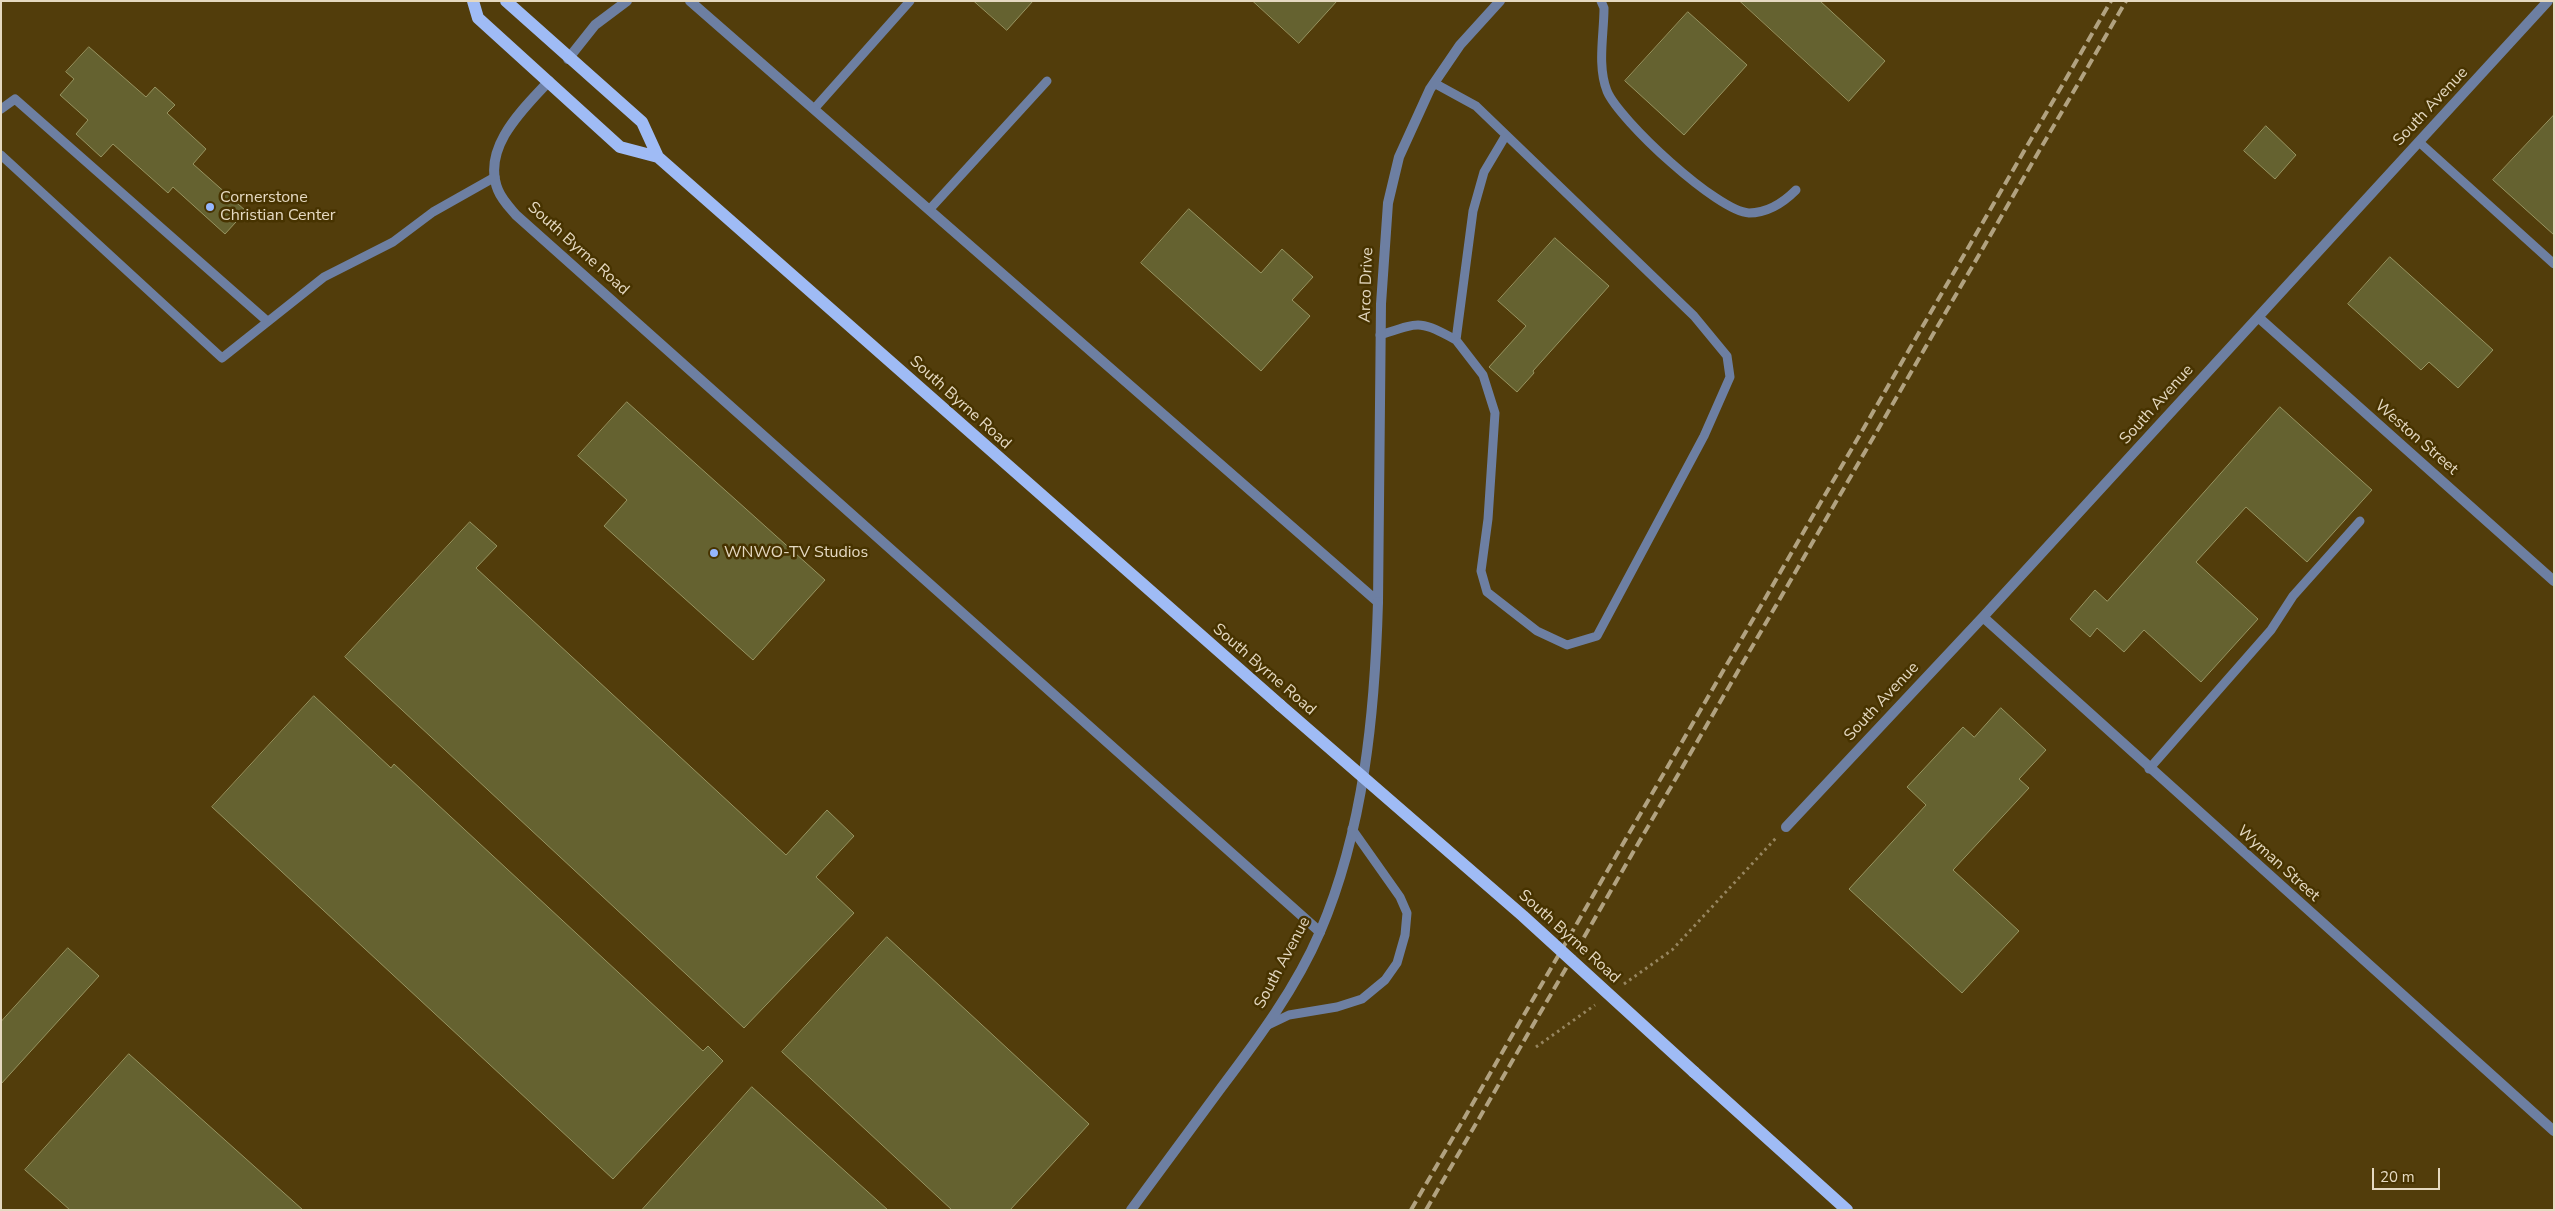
<!DOCTYPE html>
<style>
body{margin:0}
#map{position:relative;width:2555px;height:1211px;overflow:hidden;background:#523d0b;font-family:"Nunito Sans",sans-serif}
canvas{display:block}
.frame{position:absolute;inset:0;border:2px solid #e5d9c1;pointer-events:none}
.scale{position:absolute;left:2372px;top:1168px;width:68px;height:22px;box-sizing:border-box;border:2px solid #e5d9c1;border-top:0;padding-left:6px;font-size:15px;line-height:18px;white-space:nowrap;color:#e5d9c1;-webkit-text-stroke:4px #473300;paint-order:stroke}
</style>
<div id="map">
<canvas width="2555" height="1211"></canvas>
<div class="frame"></div>
<div class="scale">20 m</div>
</div>
<script>
const context = document.querySelector('canvas').getContext('2d');
context.lineJoin = 'round';
function fill(path, color) {
  context.fillStyle = color;
  context.fill(path, 'evenodd');
}
function trace(path, color, width, dash) {
  context.strokeStyle = color;
  context.lineWidth = width;
  context.lineCap = dash ? 'butt' : 'round';
  context.setLineDash(dash || []);
  context.stroke(path);
}
function drawText(font, color, halo, rows, align = 'center') {
  context.font = font + ' "Nunito Sans",sans-serif';
  context.lineWidth = 5;
  context.setLineDash([]);
  context.textBaseline = 'middle';
  context.strokeStyle = halo;
  context.fillStyle = color;
  for (const [text, x, y, turn = 0] of rows) {
    context.save();
    context.translate(x, y);
    context.rotate((+turn || 0) * Math.PI / 180);
    context.textAlign = isNaN(turn) ? turn : align;
    if (halo) context.strokeText(text, 0, 0);
    context.fillText(text, 0, 0);
    context.restore();
  }
}
const building = new Path2D(`
 M974,1H1033L1007,30Z
 M1253,1H1337L1299,43Z
 M1740,1H1820L1885,61L1849,101Z
 M1688,12L1747,65L1684,135L1625,81Z
 M89,47L146,97L155,87L175,105L167,113L206,149L193,164L246,211L225,234L173,187L168,193L113,144L101,157L76,134L88,120L60,95L74,79L66,72Z
 M2554,115V235L2493,180Z
 M2266,126L2296,155L2275,179L2244,151Z
 M1189,209L1261,273L1282,249L1313,277L1292,300L1310,316L1261,371L1141,263Z
 M1555,238L1609,286L1533,371L1534,373L1517,392L1489,367L1526,326L1498,301Z
 M2390,257L2493,350L2458,388L2429,362L2421,370L2348,304Z
 M627,402L825,580L753,660L604,526L627,500L578,456Z
 M2280,407L2372,490L2307,562L2246,507L2196,562L2258,619L2201,682L2144,630L2124,652L2097,628L2090,637L2070,619L2095,590L2107,601Z
 M470,522L497,546L476,568L786,855L827,810L854,836L816,877L854,913L744,1028L345,657Z
 M314,696L391,768L394,764L703,1051L708,1046L723,1061L613,1179L212,807Z
 M2001,708L2046,750L2019,779L2029,788L1953,870L2019,931L1962,993L1849,889L1926,805L1907,787L1963,727L1974,737Z
 M887,937L1089,1124L1010,1210H952L782,1052Z
 M68,948L99,976L1,1084V1022Z
 M129,1054L303,1210H70L25,1170Z
 M752,1087L888,1210H642Z`);
fill(building, '#656230');
trace(building, '#979461', 1);
trace(new Path2D(`
 M1624,984L1672,950L1776,838
 M1536,1047L1595,1005`), '#978660', 3, [2.5, 4]);
trace(new Path2D(`
 M1601,1L1604,8C1604,35 1597,65 1607,91C1619,120 1718,212 1749,213C1767,213 1784,202 1796,190
 M1434,83L1476,106L1694,316L1727,356L1730,377L1704,436L1597,636L1567,645L1537,631L1487,592L1481,571L1488,519L1495,413L1483,375L1456,340
 M1,109L15,99L267,321
 M814,109L910,1
 M2419,142L2554,264
 M1,155L222,358L324,277L393,242L433,212L495,177
 M929,210L1047,81
 M1380,335C1420,322 1419,320 1456,340L1473,211L1484,172L1506,135
 M2149,769L2271,630L2293,596L2360,521
 M1266,1026L1289,1015L1337,1007L1362,999L1385,980L1397,963L1405,935L1407,913L1400,897L1352,829`), '#6d7fa2', 9);
trace(new Path2D(`
 M690,1L1378,602
 M568,59L595,25L627,1
 M549,81C523,109 481,148 498,190C502,200 510,208 516,215L1320,932
 M2258,317L2554,581
 M1378,602L1381,304L1388,203L1399,157L1430,89L1460,45L1500,1
 M1983,617L2554,1131
 M1786,827L1983,617L2548,1`), '#6d7fa2', 10);
trace(new Path2D(`
 M1131,1210C1161,1169 1191,1129 1221,1088C1258,1039 1296,988 1320,932C1364,829 1375,712 1378,602`), '#6d7fa2', 10);
trace(new Path2D(`
 M473,1L478,18L620,147L658,157
 M506,1L642,122L658,157L1280,705
 M1694,1072L1847,1210`), '#9fbbf5', 12);
trace(new Path2D(`
 M1411,1210L2111,1
 M1426,1210L2126,1`), '#b1a280', 4, [10, 5]);
trace(new Path2D(`
 M1280,705L1523,916L1694,1072`), '#9fbbf5', 12);
for (const [x, y, r, color] of [
 [210,207,5,"#95b6fd"],
 [714,553,5,"#95b6fd"]
]) {
  const dot = new Path2D();
  dot.arc(x, y, r, 0, 2 * Math.PI);
  context.fillStyle = color;
  context.fill(dot);
  trace(dot, '#473300', 2);
}
drawText('16px', '#e5d9c1', '#473300', [
 ["South Avenue",2431,107,-47],
 ["South Byrne Road",578,249,42],
 ["Arco Drive",1367,285,-88],
 ["South Byrne Road",960,403,42],
 ["South Avenue",2157,405,-48],
 ["Weston Street",2416,438,41],
 ["South Byrne Road",1264,670,41],
 ["South Avenue",1882,702,-47],
 ["Wyman Street",2278,864,42],
 ["South Byrne Road",1569,937,42],
 ["South Avenue",1283,963,-62]
]);
drawText('16px', '#e5d9c1', '#473300', [
 ["Cornerstone",220,198],
 ["Christian Center",220,216],
 ["WNWO-TV Studios",724,553]
], 'left');
</script>
